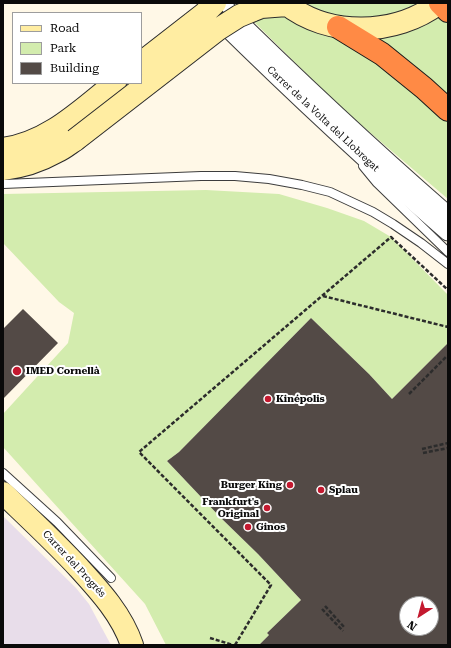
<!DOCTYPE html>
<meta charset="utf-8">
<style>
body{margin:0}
#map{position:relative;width:451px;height:648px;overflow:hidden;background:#fff8e7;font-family:"Roboto Serif",serif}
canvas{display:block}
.frame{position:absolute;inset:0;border:4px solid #0a0a0a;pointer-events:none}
.legend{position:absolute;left:12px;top:12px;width:130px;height:72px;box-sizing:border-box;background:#fff;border:1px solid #9d9d9d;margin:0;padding:5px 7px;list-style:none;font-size:12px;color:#0a0a0a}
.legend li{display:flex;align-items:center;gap:8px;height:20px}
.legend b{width:20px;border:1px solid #9d9d9d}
.north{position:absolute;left:399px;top:596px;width:40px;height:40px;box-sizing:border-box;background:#fff;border:1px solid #9d9d9d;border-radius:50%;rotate:216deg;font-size:11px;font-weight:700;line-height:16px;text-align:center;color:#0a0a0a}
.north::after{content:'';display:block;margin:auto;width:14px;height:18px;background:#c4192f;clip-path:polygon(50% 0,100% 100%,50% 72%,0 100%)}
</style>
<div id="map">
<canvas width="451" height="648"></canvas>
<div class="frame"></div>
<ul class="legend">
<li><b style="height:5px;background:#ffeda2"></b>Road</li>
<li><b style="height:11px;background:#d3ecae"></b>Park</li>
<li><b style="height:11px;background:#534a46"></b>Building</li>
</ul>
<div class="north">N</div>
</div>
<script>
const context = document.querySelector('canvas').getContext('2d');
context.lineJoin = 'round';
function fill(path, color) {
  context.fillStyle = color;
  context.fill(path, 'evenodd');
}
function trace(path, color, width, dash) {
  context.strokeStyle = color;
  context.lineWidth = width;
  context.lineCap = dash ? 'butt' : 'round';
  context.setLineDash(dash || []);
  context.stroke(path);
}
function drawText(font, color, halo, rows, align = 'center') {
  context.font = font + ' "Roboto Serif",serif';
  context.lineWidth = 4;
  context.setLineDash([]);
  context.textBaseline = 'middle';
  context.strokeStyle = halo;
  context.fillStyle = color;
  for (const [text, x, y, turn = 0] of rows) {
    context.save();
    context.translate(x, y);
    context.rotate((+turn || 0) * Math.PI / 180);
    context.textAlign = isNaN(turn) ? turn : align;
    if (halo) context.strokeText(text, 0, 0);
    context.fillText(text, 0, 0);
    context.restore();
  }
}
fill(new Path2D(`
 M3,516L76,588L89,604L111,645H3Z`), '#e8ddea');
fill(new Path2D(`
 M235,3H448V199L340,107Z
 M206,190L279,194L327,208L364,221L391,237L448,295V343L392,399L369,374L311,318L179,452L167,461L221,518L258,554L301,600L267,633L269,635L259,645H166L145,604L3,447V414L68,343L74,313L59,302L3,243V194Z`), '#d3ecae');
fill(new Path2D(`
 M23,309L58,343L3,399V329Z
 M311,318L369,374L392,399L448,343V645H259L269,635L267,633L301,600L258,554L221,518L167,461L179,452ZM407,604H431V628H407Z`), '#534a46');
const service = new Path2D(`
 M363,166L377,183L448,252
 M3,184L201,176H235L269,179L302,185L330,192L373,212L393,224L421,243L448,264
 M3,473L57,522L111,578`);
const minor = new Path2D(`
 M220,3C294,76 370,147 448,215
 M216,17C291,91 368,163 448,232`);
const secondary = new Path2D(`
 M285,3C328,38 396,36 439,3
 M251,11L261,7L287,5
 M3,149C48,143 81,110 115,83
 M3,169C21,167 40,161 56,152C63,149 69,144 75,140
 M3,493C29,518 55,542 79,568C100,591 122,615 132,645`);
const motorway = new Path2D(`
 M440,3L448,11
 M338,27L382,54L424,88L448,110`);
trace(service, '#3d3d3d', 10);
trace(minor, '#3d3d3d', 19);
trace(secondary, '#2c2c2c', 24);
trace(motorway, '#1b1b1b', 24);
trace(new Path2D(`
 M323,296L448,327
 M409,394L447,356
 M422,449L448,443
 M423,453L448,448
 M325,606L345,628
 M322,609L343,631
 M210,638L233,645
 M235,645L271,585L139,452L391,237L448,290`), '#2c2c2c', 2.5, [4, 2]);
trace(service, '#fff', 8);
trace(minor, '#fff', 17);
trace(secondary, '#ffeda2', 22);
trace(motorway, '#ff8a45', 22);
const secondaryBridge = new Path2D(`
 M141,63L204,14L215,3
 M75,140L217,30L239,16L251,11`);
trace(secondaryBridge, '#2c2c2c', 24, []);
trace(secondaryBridge, '#ffeda2', 22);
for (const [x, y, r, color] of [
 [17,371,5,"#c4192f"],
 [268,399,4,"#c4192f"],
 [290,485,4,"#c4192f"],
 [321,490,4,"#c4192f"],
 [267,508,4,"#c4192f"],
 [248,527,4,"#c4192f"]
]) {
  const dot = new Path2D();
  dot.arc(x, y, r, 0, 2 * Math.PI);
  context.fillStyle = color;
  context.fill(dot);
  trace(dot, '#fff', 1.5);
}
drawText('10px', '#0a0a0a', '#fff', [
 ["Carrer de la Volta del Llobregat",323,119,43],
 ["Carrer del Progrés",74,564,47]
]);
drawText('bold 10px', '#0a0a0a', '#fff', [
 ["IMED Cornellà",26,371],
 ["Kinépolis",276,399],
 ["Burger King",282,485,"right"],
 ["Splau",329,490],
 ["Frankfurt's",259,502,"right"],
 ["Original",259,514,"right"],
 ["Ginos",256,527]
], 'left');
</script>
